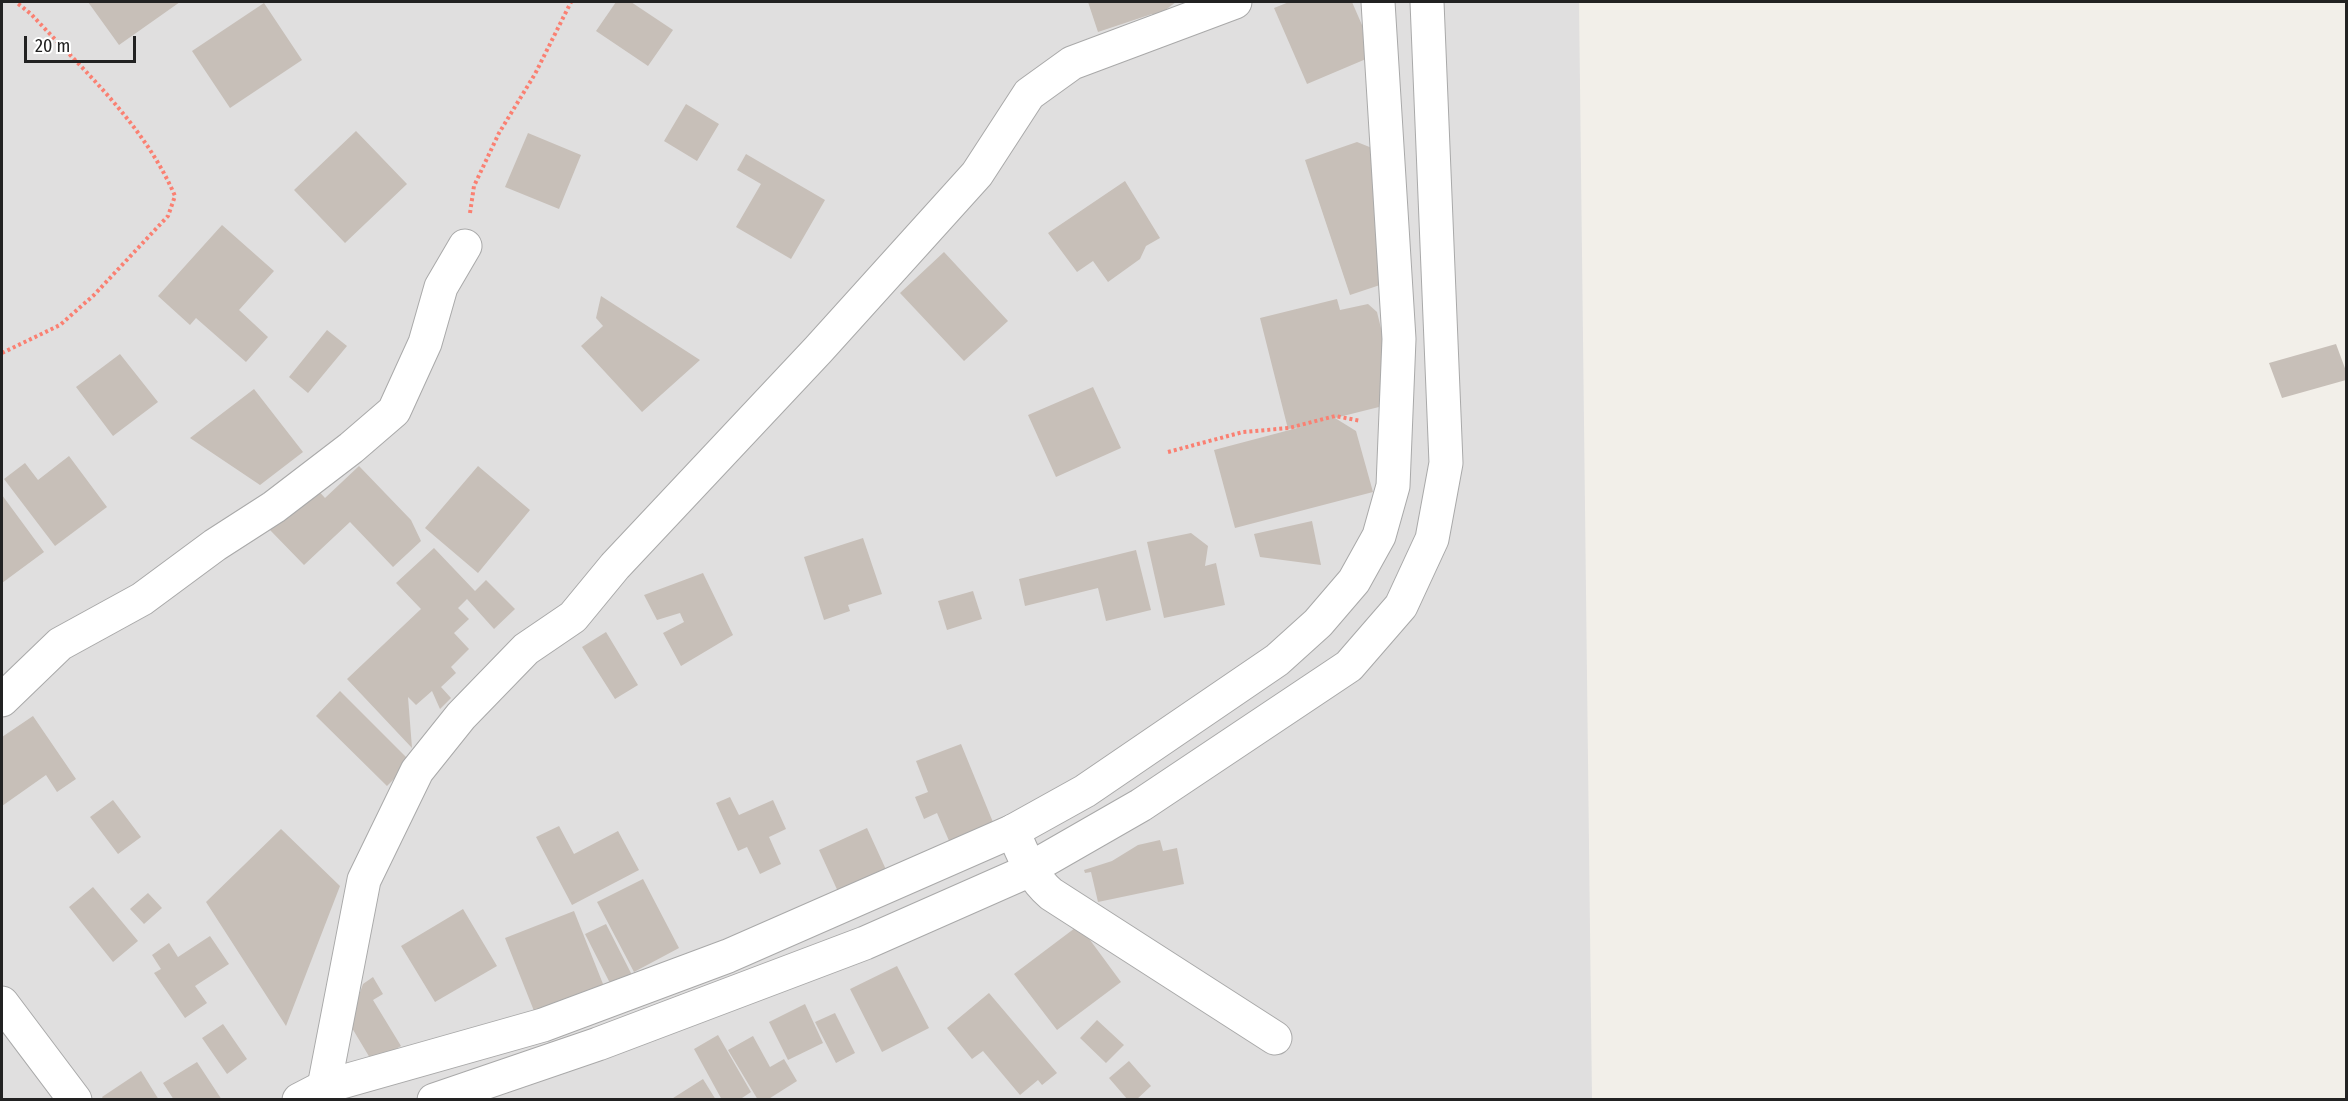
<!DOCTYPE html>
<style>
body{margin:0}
#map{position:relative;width:2348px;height:1101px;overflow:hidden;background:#f2efe9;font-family:"Fira Sans Condensed",sans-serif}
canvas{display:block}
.frame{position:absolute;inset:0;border:3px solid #222;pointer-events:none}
.scale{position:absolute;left:24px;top:36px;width:112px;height:27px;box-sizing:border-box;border:3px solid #222;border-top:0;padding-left:8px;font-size:18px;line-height:21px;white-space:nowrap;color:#222;-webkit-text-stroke:4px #fff;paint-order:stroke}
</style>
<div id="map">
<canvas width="2348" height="1101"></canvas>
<div class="frame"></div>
<div class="scale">20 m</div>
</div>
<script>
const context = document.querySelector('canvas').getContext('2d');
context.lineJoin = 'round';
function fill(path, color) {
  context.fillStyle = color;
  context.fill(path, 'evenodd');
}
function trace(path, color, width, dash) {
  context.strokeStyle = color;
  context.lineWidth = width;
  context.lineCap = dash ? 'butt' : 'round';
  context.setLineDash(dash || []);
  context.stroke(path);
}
fill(new Path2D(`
 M2,2H1579L1592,1099L2,1100Z`), '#e0dfdf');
fill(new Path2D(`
 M88,2H180L119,45Z
 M616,2H631L673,30L648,66L596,31Z
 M1088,2H1176L1156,17L1152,14L1098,32Z
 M1289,2H1352L1362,25L1366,59L1307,84L1274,8Z
 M264,3L302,60L230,108L192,51Z
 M686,104L719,124L697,161L664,141Z
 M356,131L407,184L345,243L294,190Z
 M528,133L581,155L559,209L505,187Z
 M1357,142L1382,152L1386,283L1350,295L1305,160Z
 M746,154L825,200L791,259L736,227L761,184L737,170Z
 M1125,181L1160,238L1146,246L1140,259L1108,282L1093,261L1077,272L1048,233Z
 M222,225L274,271L239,310L268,337L246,362L196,318L190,325L158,296Z
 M944,252L1008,321L964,361L900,293Z
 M601,296L700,360L642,412L581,346L603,326L596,318Z
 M1337,299L1340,310L1368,304L1377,312L1399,402L1335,418L1356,431L1373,492L1235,528L1214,450L1301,427L1288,429L1260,318Z
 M327,330L347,346L308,393L289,377Z
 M2336,344L2346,371V380L2282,398L2269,363Z
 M120,354L158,402L113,436L76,387Z
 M1093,387L1121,448L1056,477L1028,415Z
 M254,389L303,452L260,485L190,438Z
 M69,456L107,507L55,546L4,479L25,463L38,480Z
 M359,466L411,520L421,541L393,567L350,522L304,565L270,530L315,487L325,498Z
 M478,466L530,510L478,573L425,528Z
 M2,495L44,552L2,583Z
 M1312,521L1321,565L1260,557L1254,534Z
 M1191,533L1208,546L1205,566L1216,563L1225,605L1164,618L1147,542Z
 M863,538L882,594L848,605L850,611L824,620L804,557Z
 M434,548L475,591L486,580L515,609L494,629L467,599L458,608L469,619L454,633L469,649L451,667L456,673L441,687L451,698L440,709L432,691L416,705L408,697L412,748L347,679L421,609L396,583Z
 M1136,550L1151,610L1106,621L1098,588L1025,606L1019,579Z
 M703,573L733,635L681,666L663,633L684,622L680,613L657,620L644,595Z
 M973,591L982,619L947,630L938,601Z
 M606,632L638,685L615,699L582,647Z
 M340,691L411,762L387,786L316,716Z
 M33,716L76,779L57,792L46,775L2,806V737Z
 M961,744L997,832L953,850L937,813L924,819L915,797L928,792L916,761Z
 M730,797L739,815L773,800L786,829L769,837L781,864L760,874L747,847L738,851L716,803Z
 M113,800L141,837L118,854L90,817Z
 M559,826L574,854L618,831L639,870L572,905L536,837Z
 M867,828L888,874L840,896L819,850Z
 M281,829L340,886L286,1026L206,902Z
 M1160,840L1163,851L1177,848L1184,884L1098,902L1091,872L1085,873L1084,870L1112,861L1138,845Z
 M643,879L679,948L634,972L597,902Z
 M93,887L138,941L113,962L69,907Z
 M148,893L162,908L144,924L130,909Z
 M463,909L497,966L435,1002L401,946Z
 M574,911L605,989L536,1016L505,938Z
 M606,924L633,977L612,987L585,934Z
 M1079,925L1121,982L1057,1030L1014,974Z
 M210,936L229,964L195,986L207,1003L185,1018L154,973L161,969L152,955L169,943L178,957Z
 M897,966L929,1028L882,1052L850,989Z
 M373,977L383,994L373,1000L401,1046L373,1063L349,1023L363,984Z
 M989,993L1057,1073L1042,1085L1038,1080L1020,1095L983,1051L972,1059L947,1028Z
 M805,1004L823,1043L788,1060L769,1022Z
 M835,1013L855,1053L836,1063L815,1022Z
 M1097,1020L1124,1045L1106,1063L1080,1038Z
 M223,1024L247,1059L227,1074L202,1038Z
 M718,1035L751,1092L739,1100H722L694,1049Z
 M753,1036L770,1067L784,1059L797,1081L767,1100H758L728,1050Z
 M1129,1061L1151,1086L1136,1100H1128L1109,1078Z
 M197,1062L222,1100H174L163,1083Z
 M141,1071L159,1100H104L102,1097Z
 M703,1079L716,1100H670Z`), '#c7bfb8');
const minor = new Path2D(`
 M2,700L60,644L142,599L215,545L274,507L351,448L394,411L425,343L441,287L465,246
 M1013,831C1023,854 1031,877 1051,894L1275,1038
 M2,1003L75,1100
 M323,1100L324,1087L364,880L417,771L461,716L526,649L573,617L615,566L818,350L977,174L1029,94L1072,63L1235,2`);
const tertiary = new Path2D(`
 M299,1100L324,1087L543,1025L728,956L1013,831L1085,791L1277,660L1318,623L1354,581L1379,536L1393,486L1399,339L1378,2
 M434,1100L598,1044L865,943L1019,875L1141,805L1349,666L1401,606L1432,539L1446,463L1427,2`);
trace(minor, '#a9a9a9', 35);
trace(tertiary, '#a9a9a9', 35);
trace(new Path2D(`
 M470,213L474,186L499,133L535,74L571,2
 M2,353L60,325L94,295L168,216L175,196C144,124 83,70 31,14L16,2
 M1168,452L1243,432L1289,428L1335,416L1361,421`), '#fa8072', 4, [3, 3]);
trace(minor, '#fff', 33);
trace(tertiary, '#fff', 33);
</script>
